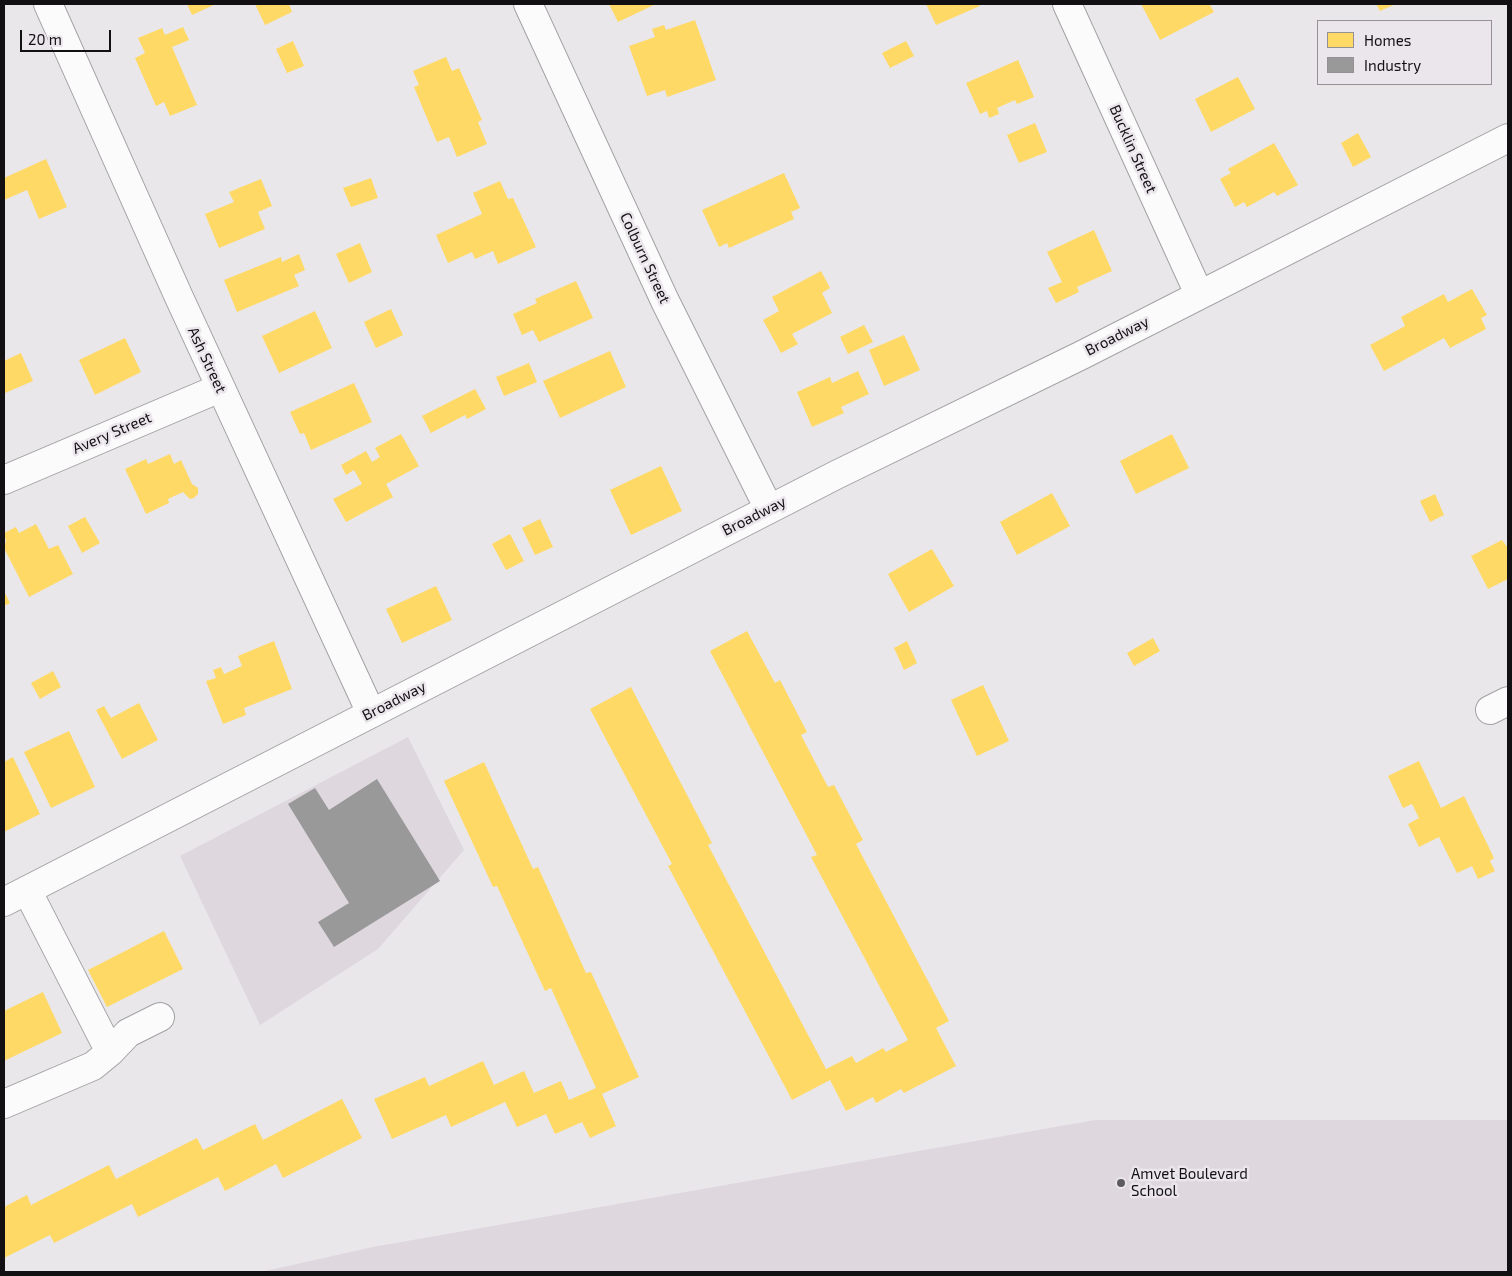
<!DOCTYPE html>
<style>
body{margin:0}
#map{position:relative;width:1512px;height:1276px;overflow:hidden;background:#e9e7ea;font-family:"Exo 2",sans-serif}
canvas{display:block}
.frame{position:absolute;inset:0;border:5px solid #121012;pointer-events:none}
.legend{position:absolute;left:1317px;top:20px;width:175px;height:65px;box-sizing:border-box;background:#eae6eb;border:1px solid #949094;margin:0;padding:6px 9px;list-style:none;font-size:15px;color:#121012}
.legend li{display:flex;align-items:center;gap:10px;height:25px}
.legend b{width:25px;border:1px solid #949094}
.scale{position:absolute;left:20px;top:30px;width:91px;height:22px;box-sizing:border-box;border:2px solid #121012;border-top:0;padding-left:6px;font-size:15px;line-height:18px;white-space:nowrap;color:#121012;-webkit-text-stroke:4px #eae6eb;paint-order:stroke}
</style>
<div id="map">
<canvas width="1512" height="1276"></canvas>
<div class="frame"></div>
<ul class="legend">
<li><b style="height:14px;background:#ffd966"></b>Homes</li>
<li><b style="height:14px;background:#999"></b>Industry</li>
</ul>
<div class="scale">20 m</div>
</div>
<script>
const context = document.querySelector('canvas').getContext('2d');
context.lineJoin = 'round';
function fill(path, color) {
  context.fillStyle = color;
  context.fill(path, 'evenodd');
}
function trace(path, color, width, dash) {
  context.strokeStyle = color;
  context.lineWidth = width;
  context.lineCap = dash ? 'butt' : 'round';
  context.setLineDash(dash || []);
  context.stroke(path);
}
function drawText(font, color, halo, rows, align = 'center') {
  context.font = font + ' "Exo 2",sans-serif';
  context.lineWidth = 5;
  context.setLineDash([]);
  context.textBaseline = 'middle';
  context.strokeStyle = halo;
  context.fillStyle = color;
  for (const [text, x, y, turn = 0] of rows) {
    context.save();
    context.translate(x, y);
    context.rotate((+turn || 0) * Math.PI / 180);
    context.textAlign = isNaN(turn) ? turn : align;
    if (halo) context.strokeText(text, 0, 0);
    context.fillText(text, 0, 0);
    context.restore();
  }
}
fill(new Path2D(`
 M408,737L464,850L378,949L260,1025L180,856Z
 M1095,1120H1508V1272H261L373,1247Z`), '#ded7de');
fill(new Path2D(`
 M187,4H216L192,15Z
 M255,4H289L292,12L265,25Z
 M609,4H656L618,22Z
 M926,4H979L980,6L936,25Z
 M1141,4H1213L1210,5L1214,12L1160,40Z
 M1376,4H1396L1380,11Z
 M695,20L716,80L667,97L665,90L647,96L629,46L655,37L652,29L664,25L666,30Z
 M183,27L189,40L172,47L197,105L170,116L164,102L156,106L135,58L145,53L138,38L162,28L165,35Z
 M293,41L304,66L287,73L276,49Z
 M906,41L914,56L890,68L882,53Z
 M446,57L452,71L459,68L482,120L478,122L487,144L457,157L449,137L437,142L414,87L419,85L413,71Z
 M1018,60L1034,97L1017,104L1015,100L997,108L999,114L989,118L987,111L980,114L966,83Z
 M1238,77L1255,109L1211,132L1195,99Z
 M1035,123L1047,152L1019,163L1007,135Z
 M1358,133L1371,157L1353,167L1341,143Z
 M1274,143L1298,185L1277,196L1274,192L1247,207L1244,202L1235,207L1220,179L1231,173L1228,169Z
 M46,159L67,207L39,219L27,190L4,200V178Z
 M784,173L800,208L791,212L794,219L729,248L727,243L719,247L702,210Z
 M371,178L378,198L351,207L343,188Z
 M261,179L272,206L258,212L265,229L219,248L205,214L234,202L229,192Z
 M500,181L508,199L513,198L536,247L498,264L493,251L475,259L472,252L448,263L436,235L482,214L473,193Z
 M1094,230L1112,271L1077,287L1079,292L1056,303L1048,288L1062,282L1047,252Z
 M360,243L372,272L349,283L336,254Z
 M299,254L305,270L294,275L299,286L237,312L224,280L281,257L282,262Z
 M821,271L830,288L822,293L832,313L792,334L798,344L781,353L763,320L779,311L772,297Z
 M576,281L593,318L539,342L533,330L522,335L513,314L537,303L535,299Z
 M1472,289L1487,315L1481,318L1486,329L1450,348L1444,338L1384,371L1370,345L1405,326L1401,317L1444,294L1448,302Z
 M391,309L403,335L376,348L364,322Z
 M315,311L332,348L279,373L262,336Z
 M864,325L873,342L848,354L840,337Z
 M904,335L920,370L884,386L869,350Z
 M125,338L141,372L95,395L79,360Z
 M610,351L626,387L560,418L543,381Z
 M21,353L33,381L5,393L4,361Z
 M529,363L537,382L504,396L496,377Z
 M858,371L869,394L841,407L844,413L812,427L797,392L830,377L832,383Z
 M354,383L372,422L311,450L304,433L300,434L290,412Z
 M475,389L486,409L467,419L465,415L431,433L422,416Z
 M401,434L419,466L386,484L393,497L346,522L333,499L362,484L354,470L346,475L341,465L366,451L372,462L380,457L375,448Z
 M1172,434L1189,468L1136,494L1120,461Z
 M170,454L174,464L181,460L192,484L198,488V494L194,498L190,499L183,492L168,499L169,503L146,514L125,469L146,459L148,464Z
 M661,466L682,511L631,535L610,490Z
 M1052,493L1070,526L1017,555L1000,522Z
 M1435,494L1444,515L1430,522L1420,501Z
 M85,517L100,543L82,553L68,526Z
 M540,519L553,547L535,555L522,528Z
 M36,524L49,549L58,545L73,574L29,597L4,548L6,541L4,533L16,527L19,533Z
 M510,534L524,561L506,570L492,544Z
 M1502,540L1508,548V579L1488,589L1471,556Z
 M932,549L954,586L909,612L888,574Z
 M436,586L452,620L402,643L386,609Z
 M4,591L10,603L4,606Z
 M747,631L775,683L780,680L807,732L801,735L828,787L834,785L863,840L856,844L949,1021L936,1028L956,1066L904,1093L901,1089L876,1103L873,1097L846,1111L830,1080L792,1100L668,866L672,864L590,709L631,687L712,843L708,845L826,1069L852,1056L856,1063L883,1048L886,1052L908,1040L811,857L817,855L710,651Z
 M1153,638L1160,651L1134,666L1127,653Z
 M274,641L292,689L244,708L246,715L223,724L206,681L216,678L213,670L221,667L224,674L242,666L238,656Z
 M907,641L917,663L904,670L894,648Z
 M53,671L61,687L40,699L31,683Z
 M983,685L1009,741L977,756L951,700Z
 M139,703L158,740L122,759L96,710L104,706L111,718Z
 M69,731L95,787L51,808L24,752Z
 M13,757L40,814L4,832V762Z
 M1419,761L1441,808L1464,796L1494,858L1490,861L1495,871L1478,879L1472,866L1457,873L1439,837L1419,847L1408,824L1419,818L1412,804L1403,808L1388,776Z
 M484,762L533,869L538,867L586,973L591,972L639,1077L602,1094L616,1126L590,1138L582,1122L555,1134L546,1114L517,1127L505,1102L451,1127L446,1115L392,1139L374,1099L425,1077L429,1086L483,1061L494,1085L524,1071L534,1093L561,1081L569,1100L596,1088L551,988L545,991L497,886L493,887L444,781Z
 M164,931L183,969L107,1007L88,970Z
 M43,992L62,1033L4,1061V1011Z
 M342,1099L362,1138L283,1178L276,1164L225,1191L218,1177L138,1217L132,1204L54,1243L50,1235L4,1258V1207L27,1195L31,1205L109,1165L116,1179L197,1138L203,1150L255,1124L263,1140Z`), '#ffd966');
fill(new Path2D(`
 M377,779L440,881L334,947L318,922L349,903L288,804L315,788L329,810Z`), '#999');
const minor = new Path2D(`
 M48,4L178,295L371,713
 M528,4L665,301L769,509
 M1067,4L1199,294
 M4,480L220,388
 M1490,710L1508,701
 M27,890L110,1052L128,1033L160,1017
 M4,902L836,475L1082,355L1508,138
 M4,1104L93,1066L110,1052`);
trace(minor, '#a2a1a3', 30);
trace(minor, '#fcfbfc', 28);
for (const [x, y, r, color] of [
 [1121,1183,5,"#5d5b5e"]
]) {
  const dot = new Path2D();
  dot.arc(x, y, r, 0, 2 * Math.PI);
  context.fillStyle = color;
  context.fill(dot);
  trace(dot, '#eae6eb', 2);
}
drawText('15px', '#121012', '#eae6eb', [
 ["Bucklin Street",1133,149,66],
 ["Colburn Street",645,258,65],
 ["Broadway",1117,336,-27],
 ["Ash Street",207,360,65],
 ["Avery Street",112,433,-23],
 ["Broadway",754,516,-27],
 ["Broadway",394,701,-27]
]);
drawText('15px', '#121012', '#eae6eb', [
 ["Amvet Boulevard",1131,1174],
 ["School",1131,1191]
], 'left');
</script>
